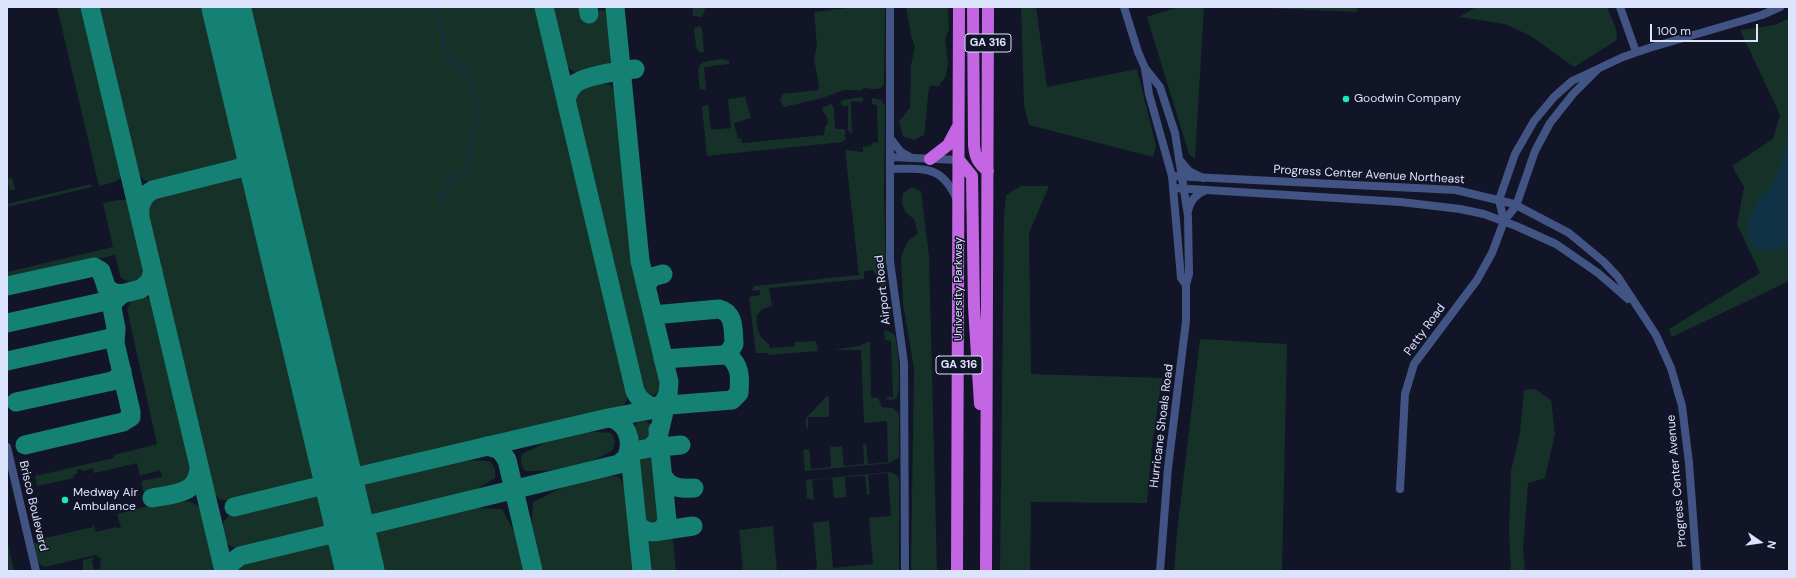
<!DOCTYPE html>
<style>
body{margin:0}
#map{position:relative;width:1796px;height:578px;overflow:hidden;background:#121528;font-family:"DM Sans",sans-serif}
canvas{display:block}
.frame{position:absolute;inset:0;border:8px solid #dce3fc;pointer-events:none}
.north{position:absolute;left:1740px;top:522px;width:40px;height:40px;-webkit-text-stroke:3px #121528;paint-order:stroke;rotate:103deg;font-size:11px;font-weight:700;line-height:16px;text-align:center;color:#dce3fc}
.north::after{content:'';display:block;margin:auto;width:14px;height:18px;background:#dce3fc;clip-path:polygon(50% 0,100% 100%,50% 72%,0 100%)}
.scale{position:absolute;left:1650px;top:24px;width:108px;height:18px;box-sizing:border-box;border:2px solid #dce3fc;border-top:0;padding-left:5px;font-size:12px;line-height:14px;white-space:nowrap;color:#dce3fc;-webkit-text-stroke:3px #121528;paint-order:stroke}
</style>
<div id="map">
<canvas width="1796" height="578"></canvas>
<div class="frame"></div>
<div class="north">N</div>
<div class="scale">100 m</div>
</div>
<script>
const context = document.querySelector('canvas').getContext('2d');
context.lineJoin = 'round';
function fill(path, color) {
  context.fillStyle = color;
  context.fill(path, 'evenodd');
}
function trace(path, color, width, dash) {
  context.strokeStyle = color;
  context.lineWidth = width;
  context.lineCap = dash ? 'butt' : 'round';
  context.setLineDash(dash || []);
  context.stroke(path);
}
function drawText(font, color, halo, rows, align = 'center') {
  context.font = font + ' "DM Sans",sans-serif';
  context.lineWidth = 3;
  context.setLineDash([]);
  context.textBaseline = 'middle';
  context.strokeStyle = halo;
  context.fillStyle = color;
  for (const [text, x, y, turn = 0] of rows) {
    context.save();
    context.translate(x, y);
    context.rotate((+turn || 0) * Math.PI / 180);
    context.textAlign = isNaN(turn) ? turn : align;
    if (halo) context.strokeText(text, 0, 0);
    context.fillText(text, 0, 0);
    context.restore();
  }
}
fill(new Path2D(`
 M57,7H84L122,171C123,182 108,184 99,186Z
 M98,7H209L244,154L243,159L151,182C144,182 139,176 136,170Z
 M243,7H538L627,384C629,394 629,401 621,408L368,467H359L350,460Z
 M551,7H583V14L595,13L596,16L600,10L609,11C613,18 613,24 614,31C614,38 617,47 615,53C611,70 579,81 567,66C559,57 554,20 551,7Z
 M692,7H705L704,14L701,17L693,16Z
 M857,7H885L884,85C878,92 871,88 864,88L862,90H844L822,98L784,107L780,101L783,94L818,90L819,87L814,58L817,46L814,12Z
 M906,7H948L949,29L945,39L948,63L946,76L938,87L930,85C926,102 927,118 924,135L914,140L903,136L899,122L910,107L911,65L915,47L911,35Z
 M1021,7H1036L1047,87L1137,69L1156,146L1153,157L1029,125L1024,105Z
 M1178,7H1204L1195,159L1189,154L1147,17Z
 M1242,7H1356L1358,12Z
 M1476,7H1607L1616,29L1617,40L1574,67L1531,36L1505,24L1459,17Z
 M1789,18V281L1672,337L1669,329L1760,273L1737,224L1744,187L1732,166L1773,139L1780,115L1740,30L1775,25Z
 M700,26L702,29L704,52H699L696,47L694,28Z
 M723,59L729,61V64L704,67L706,89L700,90C697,63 695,62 723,59Z
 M599,83L610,85L620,95L637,274L662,382C661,391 658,395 648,396L641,387L575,109C573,92 584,86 599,83Z
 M745,97L751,118L734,123L738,139L741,138L742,143L824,135L825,127L828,123L826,115L823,112L822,108L831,104L834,108L835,129H844L846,133L844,136L846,139L842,142L707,156L702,107L708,104L711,130L731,128L728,99Z
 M862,97L864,99L862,102L851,101L852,134L847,130L848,129V106H842L840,103L842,100Z
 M872,98L882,100L885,106L884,193L886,292L882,295L879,278L872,270L864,271V279L769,288L772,306L762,309L757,315C756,328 758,337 769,344L770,348L795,346V342L816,341L818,351L768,355L767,353H756L749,297L760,295V290L752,291L754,286L859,275L845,150L863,152V147L871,146L872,143L878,142L877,105L872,104Z
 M242,175L250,180L318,467L314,476L306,483L228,501L219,499L212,490L146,213L151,200L159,195Z
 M12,178L15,189L10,191L7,179Z
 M91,184L92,187L7,207V204Z
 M1021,186H1049L1029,233L1031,374L1162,378L1152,445L1147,503L1031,502L1030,571H1000L1004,214L1006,195Z
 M912,187L921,191L929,256L937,571H912L911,566L914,369L903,304L901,257L907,242L918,233L914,219L906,213L902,204L903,193Z
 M119,200H130L146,268C145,277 141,282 131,283L121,278L115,255L7,280V272L113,247L103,203Z
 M142,295L151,300L154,306L193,468C183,489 165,488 144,494L141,481L162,477L160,470L140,476L137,463L94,473L93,468L83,471L82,469L77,470V474L73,475L74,478L37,486L35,476L114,458V455L157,444L127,309L133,298Z
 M885,306L890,309L891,316L887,322L885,321L883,308Z
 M884,331C888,331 893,332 895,336C898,346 902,391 896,399L891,400L886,399L887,397H893L891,341L885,340Z
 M1200,339L1287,344L1282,571H1174L1177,532Z
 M870,341L871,397L878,398L882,407L893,408L899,414V457L890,463L805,471L803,450L809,449L811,469L831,467L830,447L842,446L844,466L864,464L863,444H866L868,464L888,462L887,421L864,423L861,350H834L859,346Z
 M1535,389L1551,400L1555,434L1545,478L1528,483L1523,551L1525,571H1511L1509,532L1511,471L1520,433L1524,390Z
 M827,396H829V417H808V428H806V418Z
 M633 431a10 10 0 1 1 20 0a10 10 0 1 1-20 0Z
 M586,431L611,433L615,441L613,450C582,469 560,471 525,471L521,463L522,454L553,439Z
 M647,454L654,459L661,520L654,527L646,525L643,519L638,464L642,456Z
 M465,460L490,461L495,469V478L473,491L376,516C362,514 361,505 358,492L366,482L426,467Z
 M890,472L897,475L899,480V571H799L817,569L813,523L829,521L833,568L873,564L869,518L891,516L888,473L868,475L870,494L867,495L865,476L845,477L846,497L834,498L832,478L812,480L814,500L807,498L806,480Z
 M607,475L619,477L627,489L636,571H540L531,528L533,502L568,485Z
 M312,495C330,496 334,519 321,529L243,548C222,551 214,525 231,514Z
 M172,500L191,502L203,509L217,571H83V560L95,557L92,561L94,570L100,569L101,559L96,555L45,567L37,562L33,542L39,544L41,539L93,527V522L96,532L116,527L117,528L121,527L117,514Z
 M475,508L502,509L515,533L526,571H377C373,556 365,542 378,530Z
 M773,526L777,571H743L739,530Z
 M670,538L673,540L676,571H649C646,545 641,540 670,538Z
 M7,539L14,571H7Z
 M324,543C339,546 340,558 343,571H234L242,561Z`), '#163128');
fill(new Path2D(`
 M1789,130V246L1757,251L1749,241L1746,231L1755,203L1772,185L1781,163Z`), '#0f3344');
trace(new Path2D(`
 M432,7L443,29V47L446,52L466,74L476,92L474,134L466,169L449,184L443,197L442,204
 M437,197H443`), '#0f3344', 2);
trace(new Path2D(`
 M90,7L224,571
 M544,7L635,391C640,402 648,406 659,408
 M588,7L589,14
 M566,99C568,93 571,87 576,83C586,76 622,70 635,69
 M240,168L254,157L257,137
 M140,215C139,204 143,195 153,190L240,168C254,168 262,175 269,186
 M7,286L94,267L101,271L107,289L115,293L122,294
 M646,286L652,277L663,274
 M653,315L719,309C735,313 733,330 734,344L729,352L723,355L663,359
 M7,323L102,302L117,295L141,289L150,281L153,271
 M7,361L111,338L116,332
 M16,402L112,381L119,377L122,371
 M655,409L670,405L732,400L739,393C740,377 741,367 729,356L723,355
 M608,418C627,420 634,442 626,458
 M25,445L123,422L131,417V412L115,343L116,328L112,308L114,301L122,294
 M487,446L500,450L507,460L533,571
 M629,446L642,571
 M650,448L681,445
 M332,455C339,467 346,476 360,476L608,418L650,410L663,403L668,394L669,382L640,261L615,7
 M663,476C670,488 680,489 694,488
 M152,498C174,494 200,494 199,465
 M234,507L316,487C331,487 337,494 344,506L341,523L327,535
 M637,523C643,532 651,534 662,530L667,521L658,430
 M660,531L693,526
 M356,556C356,542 358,530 372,524L619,464L634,451L650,448L657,441L668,395
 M227,571L231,563L240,556L327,535L339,536`), '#158074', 19);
trace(new Path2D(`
 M226,7L360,571`), '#158074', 49);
trace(new Path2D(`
 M1620,7L1636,52
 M1172,176L1456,190L1514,204L1569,233L1604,262L1618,277L1656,335L1671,368L1682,406L1689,463L1697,571
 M1174,188L1401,202L1460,209L1484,214L1516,226L1556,244L1598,273L1628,299
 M1504,221L1499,200L1515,154L1534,121L1554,97L1572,81L1623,57L1649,48L1762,15L1780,7
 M7,447L36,571
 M1400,489L1405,394L1414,364L1477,280L1492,253L1504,221L1516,206L1535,151L1550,123L1573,94L1598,69`), '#425483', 8);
trace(new Path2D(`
 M890,7V261L904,363L905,571
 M1124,7L1138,52L1145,68L1160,87L1175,133L1188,216L1189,274L1186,285V321L1168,468L1160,571
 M1145,69L1149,94L1172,176L1181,278L1186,285
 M890,138L901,152L910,157
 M890,157L959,160
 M1179,159L1189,171L1203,178
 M890,169C923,169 942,164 957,200
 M1188,211C1190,200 1196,194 1206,190`), '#425483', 8);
trace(new Path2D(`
 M973,7L974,145C975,157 978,164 988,171
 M930,159L948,145L957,128
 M959,160L972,176L974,307L980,404
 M957,571L959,7
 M986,571L988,7`), '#c466e4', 12);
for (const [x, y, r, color] of [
 [1346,99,4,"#18ecbf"],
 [65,500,4,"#18ecbf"]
]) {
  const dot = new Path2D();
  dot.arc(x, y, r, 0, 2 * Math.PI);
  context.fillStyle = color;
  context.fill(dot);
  trace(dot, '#121528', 1.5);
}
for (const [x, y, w] of [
 [988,43,46],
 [959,365,46]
]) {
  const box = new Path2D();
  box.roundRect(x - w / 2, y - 9, w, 18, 3);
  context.fillStyle = '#121528';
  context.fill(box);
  trace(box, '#dce3fc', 1);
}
drawText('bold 11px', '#dce3fc', null, [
 ["GA 316",988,43],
 ["GA 316",959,365]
]);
drawText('12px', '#dce3fc', '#121528', [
 ["Goodwin Company",1354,99],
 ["Medway Air",73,493],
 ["Ambulance",73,507]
], 'left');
drawText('12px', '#dce3fc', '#121528', [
 ["Progress Center Avenue Northeast",1369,175,3],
 ["University Parkway",959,289,-90],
 ["Airport Road",883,290,-96],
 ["Petty Road",1425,330,-54],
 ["Hurricane Shoals Road",1162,426,-83],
 ["Progress Center Avenue",1677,481,-95],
 ["Brisco Boulevard",33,506,77]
]);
</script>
